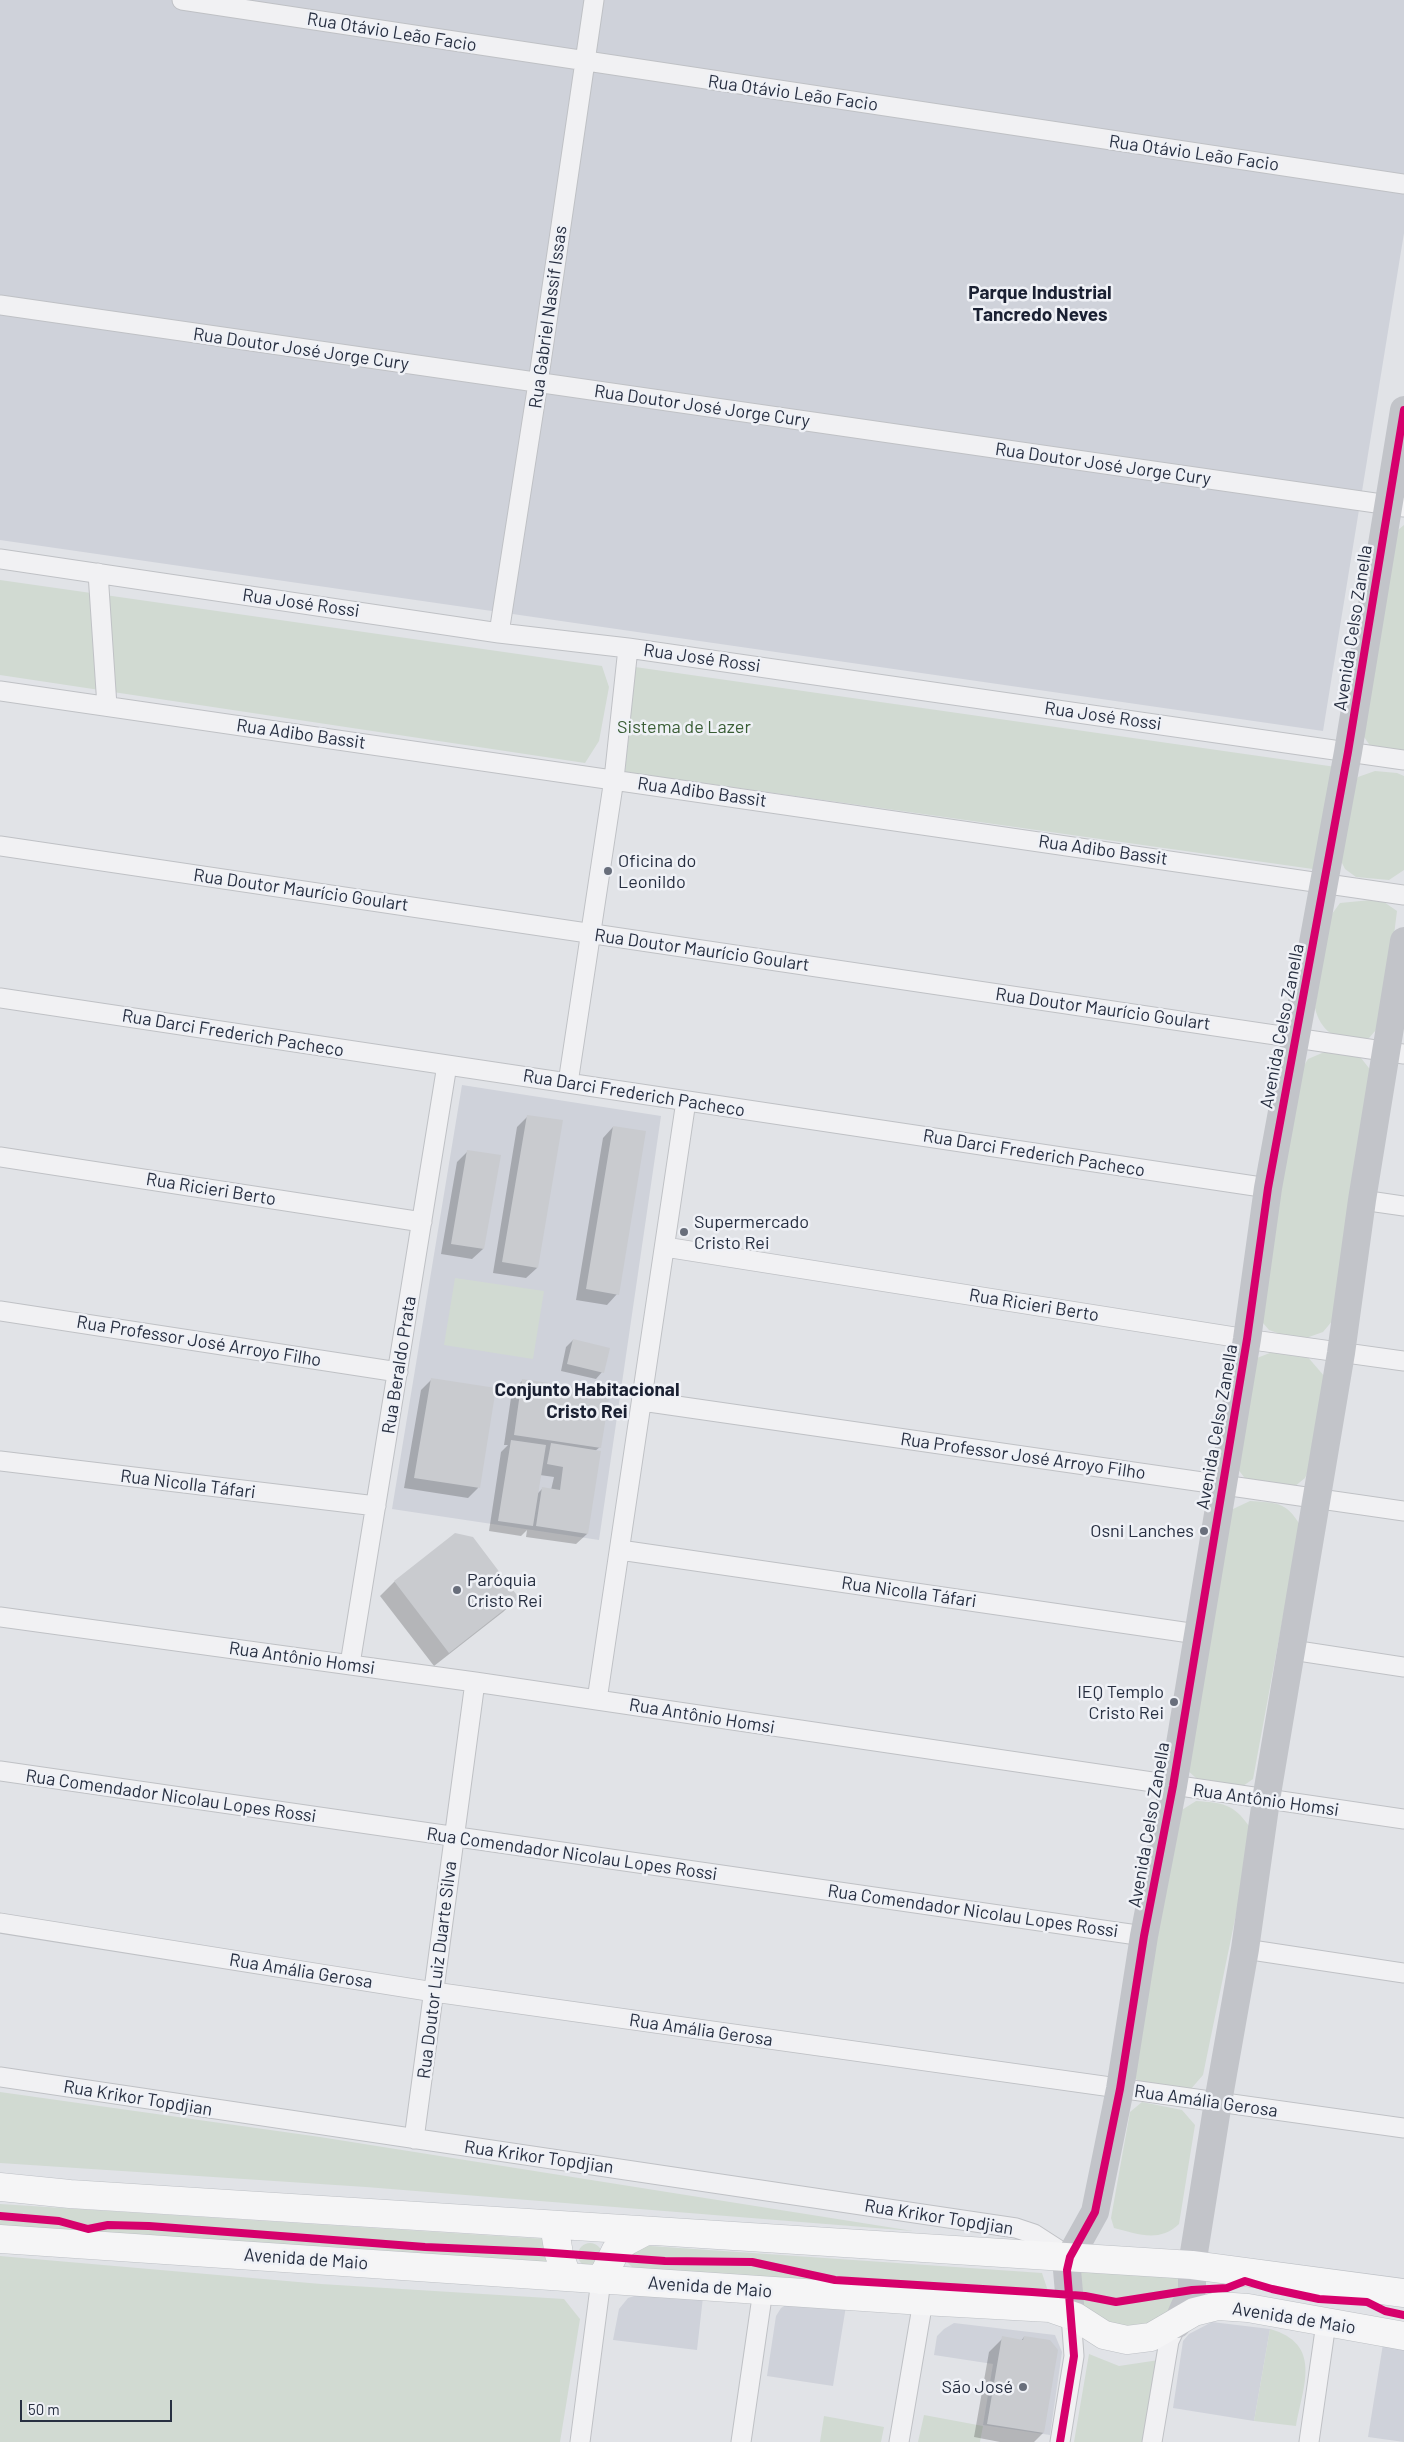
<!DOCTYPE html>
<meta charset="utf-8">
<style>
body{margin:0}
#map{position:relative;width:1404px;height:2442px;overflow:hidden;background:#e1e3e7;font-family:Barlow,sans-serif}
canvas{display:block}
.scale{position:absolute;left:20px;top:2400px;width:152px;height:22px;box-sizing:border-box;border:2px solid #272f41;border-top:0;padding-left:6px;font-size:15px;line-height:18px;white-space:nowrap;color:#272f41;-webkit-text-stroke:4px #eff1f6;paint-order:stroke}
</style>
<div id="map">
<canvas width="1404" height="2442"></canvas>
<div class="scale">50 m</div>
</div>
<script>
const context = document.querySelector('canvas').getContext('2d');
context.lineJoin = 'round';
function fill(path, color) {
  context.fillStyle = color;
  context.fill(path, 'evenodd');
}
function trace(path, color, width, dash) {
  context.strokeStyle = color;
  context.lineWidth = width;
  context.lineCap = dash ? 'butt' : 'round';
  context.setLineDash(dash || []);
  context.stroke(path);
}
function drawText(font, color, halo, rows, align = 'center') {
  context.font = font + ' Barlow,sans-serif';
  context.lineWidth = 5;
  context.setLineDash([]);
  context.textBaseline = 'middle';
  context.strokeStyle = halo;
  context.fillStyle = color;
  for (const [text, x, y, turn = 0] of rows) {
    context.save();
    context.translate(x, y);
    context.rotate((+turn || 0) * Math.PI / 180);
    context.textAlign = isNaN(turn) ? turn : align;
    if (halo) context.strokeText(text, 0, 0);
    context.fillText(text, 0, 0);
    context.restore();
  }
}
fill(new Path2D(`
 M0,0H1404V233L1323,731L0,540Z
 M462,1085L661,1116L599,1540L392,1509Z
 M652,2290L703,2297L697,2350L613,2340L619,2309L628,2298Z
 M792,2301L846,2306L833,2386L767,2376L776,2316L781,2308Z
 M1212,2322L1270,2329L1254,2421L1173,2408L1183,2341L1189,2334Z
 M954,2323L1055,2335L1062,2352L1050,2435L983,2425L993,2364L934,2355L937,2336L944,2329Z
 M1383,2344L1404,2347V2442L1368,2437Z`), '#cfd2da');
fill(new Path2D(`
 M1404,525V753L1371,747L1360,731L1392,535Z
 M0,580L602,666L609,687L599,741L585,763L0,675Z
 M635,667L1336,767L1320,870L625,772Z
 M1375,771L1397,773L1404,776V870L1389,880L1356,877L1345,869L1339,857L1346,793L1358,777Z
 M1371,900L1384,902L1397,911L1383,1022L1369,1038C1343,1042 1322,1037 1315,1008L1329,918L1340,903Z
 M1329,1050L1361,1058L1376,1077L1333,1320L1323,1332L1306,1338L1286,1336L1269,1330L1257,1316L1298,1075L1308,1059Z
 M455,1278L544,1291L533,1359L444,1345Z
 M1280,1349L1306,1355L1325,1377L1310,1467L1305,1478L1294,1487L1247,1481L1234,1464L1257,1358Z
 M1250,1501C1276,1503 1286,1501 1300,1525L1253,1779L1243,1786L1196,1778L1187,1770L1224,1522L1233,1509Z
 M1196,1801C1222,1803 1233,1803 1249,1826L1242,1885L1203,2075L1190,2090L1150,2088L1131,2076L1177,1813Z
 M0,2092L320,2137L913,2231L366,2187L0,2163Z
 M1142,2102L1182,2110L1195,2125L1179,2224C1159,2243 1138,2234 1114,2228L1111,2218L1130,2112Z
 M0,2204L546,2239L552,2249L547,2264L0,2229Z
 M578 2255a12 12 0 1 1 24 0a12 12 0 1 1-24 0Z
 M636,2245L1042,2273L1050,2297L637,2272L627,2262V2254Z
 M0,2256L321,2284L564,2299L580,2319L560,2442H0Z
 M1075,2268L1183,2273L1175,2306L1148,2328L1103,2326L1080,2302Z
 M1270,2329C1323,2344 1303,2386 1296,2426L1254,2421Z
 M1089,2354L1119,2366L1159,2360L1146,2442H1074Z
 M924,2415L983,2426L980,2442H918Z
 M824,2416L884,2427L881,2442H820Z`), '#d1dad2');
fill(new Path2D(`
 M528,1116L537,1268L526,1278L493,1273L517,1127Z
 M613,1127L617,1294L607,1305L576,1300L603,1138Z
 M468,1151L483,1249L472,1259L441,1254L457,1162Z
 M573,1340L602,1372L596,1379L561,1371L566,1347Z
 M432,1379L495,1389L478,1488L468,1498L404,1488L421,1390Z
 M523,1380L600,1447L595,1451L587,1534L576,1544L526,1537L527,1530L521,1536L489,1531L501,1452L508,1445H504L512,1391ZM540,1475L554,1477L551,1490L542,1489L537,1494Z
 M456,1535L518,1598L503,1612L434,1666L380,1596L394,1582Z
 M1024,2337L1043,2433L1034,2442H1000L974,2437L989,2352L1003,2338L1021,2341Z`), '#0003');
fill(new Path2D(`
 M527,1115L563,1120L538,1268L502,1262Z
 M613,1126L646,1131L619,1295L586,1289Z
 M467,1150L501,1155L484,1249L451,1244Z
 M573,1339L610,1348L604,1373L567,1364Z
 M431,1378L496,1388L480,1488L414,1478Z
 M522,1379L610,1392L601,1448L514,1435Z
 M511,1440L546,1445L533,1526L498,1521Z
 M551,1443L601,1451L588,1534L536,1526L542,1487L560,1490L563,1467L547,1464Z
 M455,1533L473,1537L519,1598L449,1653L394,1581Z
 M1002,2336L1023,2340L1024,2336L1050,2340L1058,2350L1044,2433L987,2424Z`), '#c9cbcf');
const street = new Path2D(`
 M182,0L1404,184
 M0,305L1404,507
 M0,559L499,633L628,648L1404,760
 M98,573L107,706
 M499,633L538,383L594,0
 M0,691L1404,895
 M0,846L1404,1054
 M0,998L1268,1188
 M568,1083L614,779L628,648
 M0,1157L422,1222
 M1362,1200L1404,1206
 M665,1247L1260,1341L1404,1361
 M0,1311L398,1372
 M642,1401L1404,1511
 M0,1461L376,1506
 M620,1550L1197,1634
 M0,1617L475,1682L1404,1819
 M1292,1650L1404,1667
 M350,1664L447,1065
 M597,1700L686,1101
 M0,1771L1144,1936
 M0,1923L434,1992L1404,2128
 M1245,1949L1404,1973
 M0,2077L1016,2228L1034,2234L1068,2256
 M414,2139L475,1682
 M580,2442L601,2280
 M741,2442L763,2290
 M899,2442L923,2301
 M1060,2442L1074,2356L1071,2315
 M1152,2442L1169,2341L1177,2324
 M1309,2442L1326,2323`);
const primary = new Path2D(`
 M0,2187L70,2194L1192,2265L1404,2293
 M554,2225L559,2254L567,2276
 M0,2239L923,2301L1050,2308L1076,2317L1104,2335L1127,2340L1151,2337L1194,2312L1218,2306L1248,2308L1404,2336
 M601,2280L616,2250L627,2241L646,2231`);
trace(street, '#bfc1c5', 21);
trace(primary, '#bdc0c5', 29);
trace(street, '#f1f1f3', 19);
trace(new Path2D(`
 M1071,2315L1067,2270L1070,2257L1095,2212L1120,2089L1144,1936L1173,1786L1247,1339L1268,1188L1348,752L1404,410
 M1177,2324L1192,2290V2265L1218,2102L1245,1949L1266,1800L1341,1353L1362,1200L1404,941`), '#c2c4c9', 28);
trace(primary, '#f5f5f6', 28);
trace(new Path2D(`
 M0,2216L59,2221L88,2229L108,2225L149,2226L425,2247L539,2252L665,2261L752,2262L835,2280L1032,2292L1085,2296L1116,2302L1192,2290L1227,2288L1245,2281L1272,2289L1319,2299L1367,2302L1385,2311L1404,2315
 M1060,2442L1074,2356L1067,2270L1070,2257L1095,2212L1120,2089L1144,1936L1173,1786L1247,1339L1268,1188L1348,752L1404,410`), '#d6006c', 8);
for (const [x, y, r, color] of [
 [608,871,5,"#686e7b"],
 [684,1232,5,"#686e7b"],
 [1204,1531,5,"#686e7b"],
 [457,1590,5,"#686e7b"],
 [1174,1702,5,"#686e7b"],
 [1023,2387,5,"#686e7b"]
]) {
  const dot = new Path2D();
  dot.arc(x, y, r, 0, 2 * Math.PI);
  context.fillStyle = color;
  context.fill(dot);
  trace(dot, '#eff1f6', 2);
}
drawText('18px', '#272f41', '#eff1f6', [
 ["Rua Otávio Leão Facio",392,32,9],
 ["Rua Otávio Leão Facio",793,93,8],
 ["Rua Otávio Leão Facio",1194,153,8],
 ["Rua Gabriel Nassif Issas",548,317,-82],
 ["Rua Doutor José Jorge Cury",301,349,8],
 ["Rua Doutor José Jorge Cury",702,406,8],
 ["Rua Doutor José Jorge Cury",1103,464,8],
 ["Rua José Rossi",301,603,8],
 ["Avenida Celso Zanella",1353,628,-81],
 ["Rua José Rossi",702,658,8],
 ["Rua José Rossi",1103,716,8],
 ["Rua Adibo Bassit",301,734,8],
 ["Rua Adibo Bassit",702,792,8],
 ["Rua Adibo Bassit",1103,850,8],
 ["Rua Doutor Maurício Goulart",301,890,8],
 ["Rua Doutor Maurício Goulart",702,950,8],
 ["Rua Doutor Maurício Goulart",1103,1009,8],
 ["Avenida Celso Zanella",1282,1026,-79],
 ["Rua Darci Frederich Pacheco",233,1033,9],
 ["Rua Darci Frederich Pacheco",634,1093,9],
 ["Rua Darci Frederich Pacheco",1034,1153,9],
 ["Rua Ricieri Berto",211,1189,9],
 ["Rua Ricieri Berto",1034,1305,9],
 ["Rua Professor José Arroyo Filho",199,1341,9],
 ["Rua Beraldo Prata",399,1365,-81],
 ["Avenida Celso Zanella",1217,1427,-80],
 ["Rua Professor José Arroyo Filho",1023,1456,8],
 ["Rua Nicolla Táfari",188,1484,7],
 ["Rua Nicolla Táfari",909,1592,8],
 ["Rua Antônio Homsi",302,1658,8],
 ["Rua Antônio Homsi",702,1716,9],
 ["Rua Comendador Nicolau Lopes Rossi",171,1796,8],
 ["Rua Antônio Homsi",1266,1800,8],
 ["Avenida Celso Zanella",1149,1825,-80],
 ["Rua Comendador Nicolau Lopes Rossi",572,1854,8],
 ["Rua Comendador Nicolau Lopes Rossi",973,1911,8],
 ["Rua Doutor Luiz Duarte Silva",437,1970,-83],
 ["Rua Amália Gerosa",301,1971,9],
 ["Rua Amália Gerosa",701,2030,8],
 ["Rua Krikor Topdjian",138,2098,9],
 ["Rua Amália Gerosa",1206,2101,8],
 ["Rua Krikor Topdjian",539,2157,8],
 ["Rua Krikor Topdjian",939,2217,9],
 ["Avenida de Maio",306,2259,4],
 ["Avenida de Maio",710,2287,4],
 ["Avenida de Maio",1294,2318,9]
]);
drawText('18px', '#395d34', '#eff1f6', [
 ["Sistema de Lazer",684,727]
]);
drawText('18px', '#272f41', '#eff1f6', [
 ["Oficina do",618,861],
 ["Leonildo",618,882],
 ["Supermercado",694,1222],
 ["Cristo Rei",694,1243],
 ["Osni Lanches",1194,1531,"right"],
 ["Paróquia",467,1580],
 ["Cristo Rei",467,1601],
 ["IEQ Templo",1164,1692,"right"],
 ["Cristo Rei",1164,1713,"right"],
 ["São José",1013,2387,"right"]
], 'left');
drawText('bold 19px', '#1a2032', '#eff1f6', [
 ["Parque Industrial",1040,293],
 ["Tancredo Neves",1040,315],
 ["Conjunto Habitacional",587,1390],
 ["Cristo Rei",587,1412]
]);
</script>
